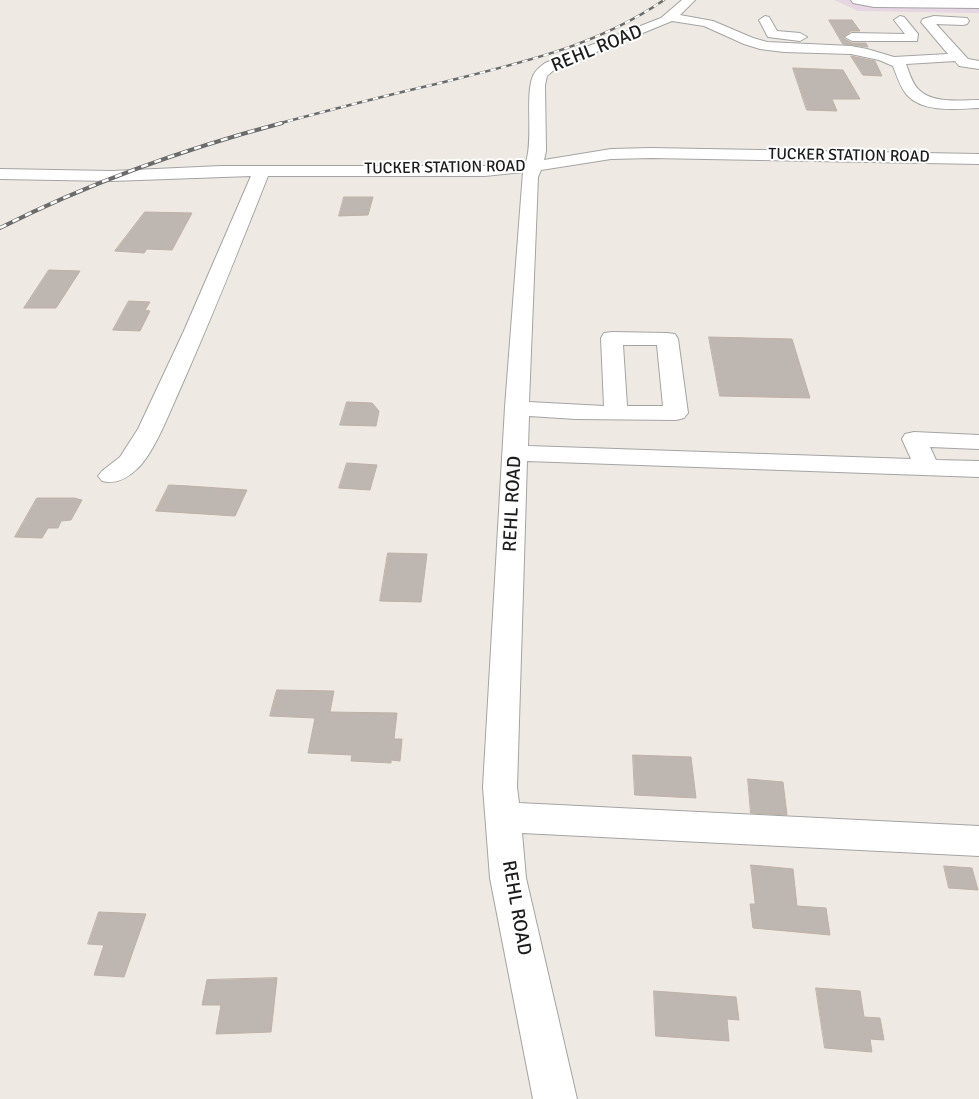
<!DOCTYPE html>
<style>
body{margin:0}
canvas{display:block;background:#eeeae3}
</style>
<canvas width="979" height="1099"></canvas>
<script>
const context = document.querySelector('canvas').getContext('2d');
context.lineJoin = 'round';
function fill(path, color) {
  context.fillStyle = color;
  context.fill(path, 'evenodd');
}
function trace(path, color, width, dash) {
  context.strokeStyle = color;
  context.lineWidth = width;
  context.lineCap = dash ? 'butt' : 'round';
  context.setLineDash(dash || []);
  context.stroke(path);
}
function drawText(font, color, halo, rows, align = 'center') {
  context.font = font + ' Signika,sans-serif';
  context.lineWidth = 4;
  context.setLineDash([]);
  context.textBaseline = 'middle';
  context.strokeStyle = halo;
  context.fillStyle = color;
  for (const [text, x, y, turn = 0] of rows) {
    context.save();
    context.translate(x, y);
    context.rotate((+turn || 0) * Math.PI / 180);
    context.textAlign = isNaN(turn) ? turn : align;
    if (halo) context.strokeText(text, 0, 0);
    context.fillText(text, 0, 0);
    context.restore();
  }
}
fill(new Path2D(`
 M834,0H979V13L858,11Z`), '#e6d5e3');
const building = new Path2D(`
 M829,20H852L860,31H851L843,38L852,43H866L868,47L843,44Z
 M851,56L875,61L882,76L863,75Z
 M793,68L843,70L860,99H832L837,111L807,110Z
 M344,197H373L368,215L339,216Z
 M145,212L192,213L172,250L147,249L144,253L115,251Z
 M49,270L80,271L56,308H24Z
 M129,301L150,302L145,310L150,311L140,331L113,330Z
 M709,337L792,339L810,398L720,396Z
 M347,402L372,403L379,411L376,426L340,425Z
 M347,463L377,465L370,490L339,488Z
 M169,485L189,486L247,490L235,516L156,511Z
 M37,498H74L82,500L71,520L61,521L58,528H48L42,538L15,537Z
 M388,553L427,554L421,602L380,601Z
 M277,690L334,691L330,712L397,713L394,739H402L400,761L391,760V763L351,761L352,755L308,753L315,718L270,716Z
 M633,755L691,757L696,798L635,795Z
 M748,779L783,782L787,815L751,813Z
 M751,865L793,869L797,906L826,908L830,935L753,928L750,904H755Z
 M944,866L972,868L978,890L949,888Z
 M99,912L146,914L124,977L94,975L104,945L88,944Z
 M277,978L271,1032L216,1034L221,1005H202L207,980Z
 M816,988L860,991L864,1017L880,1018L884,1040L870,1039L872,1052L825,1048Z
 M654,991L736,997L739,1020L727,1019L729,1041L656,1036Z`);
fill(building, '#beb6b0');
trace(building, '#beb1a6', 1);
const minor = new Path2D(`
 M682,0H695L680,15L713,21L753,38L767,42L851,46L867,49L894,57L948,54L921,22L923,19L934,16L967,18L969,21L967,24L963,25L936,24L968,59L979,61V69L959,66L955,61L906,64C909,72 912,83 918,89C932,104 960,100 979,100V108C957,109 923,113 907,95C900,87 897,76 893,66L879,60L851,54L784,52L760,49L744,44L704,26L672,21L555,69L547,76L545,85L546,151L544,160L611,149L651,148L979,154V164L651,158L611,159L541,170L538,177L529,402L604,406L601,338L604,333L612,332L667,333L675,334L678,339L688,413L684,418L676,420L576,419L529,416L528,446L911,459L902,439L905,434L914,432L979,435V449L930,447L936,460L979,461V477L527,461L517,787L519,803L979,826V856L522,833L526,878L577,1099H533L490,878L483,787L505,407L523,172L485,176H268C240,247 212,317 181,387C171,409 155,451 139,467C128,478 116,485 102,481L98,476L102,471L120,457L138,429L183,333L251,176L112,181L0,179V169L112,171L221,166H485L526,162C534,138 524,91 534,74C536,70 541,66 545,63L661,18ZM623,345H657L663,406H627Z
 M851,0H979V8L874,7L853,3Z
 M765,16L769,17L777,31L800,33L807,37L800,41L768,37L759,20Z
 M900,16L904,17L918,34L917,41H852L845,37L852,33L905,34L894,20Z`);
trace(minor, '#a4a4a4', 2);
fill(minor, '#fff');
const railFar1 = new Path2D(`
 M277,124C330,110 383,96 436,84C516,64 596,47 664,0`);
const rail = new Path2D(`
 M0,228C91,182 184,149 282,123`);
trace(railFar1, '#6b6b6b', 2.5);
trace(rail, '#6b6b6b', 4);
trace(railFar1, '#fff', 2, [5.5]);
trace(rail, '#fff', 2.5, [7]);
drawText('16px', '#1d1d1d', '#fff', [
 ["TUCKER STATION ROAD",849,156,1],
 ["TUCKER STATION ROAD",445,168,-1]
]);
drawText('19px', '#1d1d1d', '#fff', [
 ["REHL ROAD",597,49,-22],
 ["REHL ROAD",513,504,-87],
 ["REHL ROAD",516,908,80]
]);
</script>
